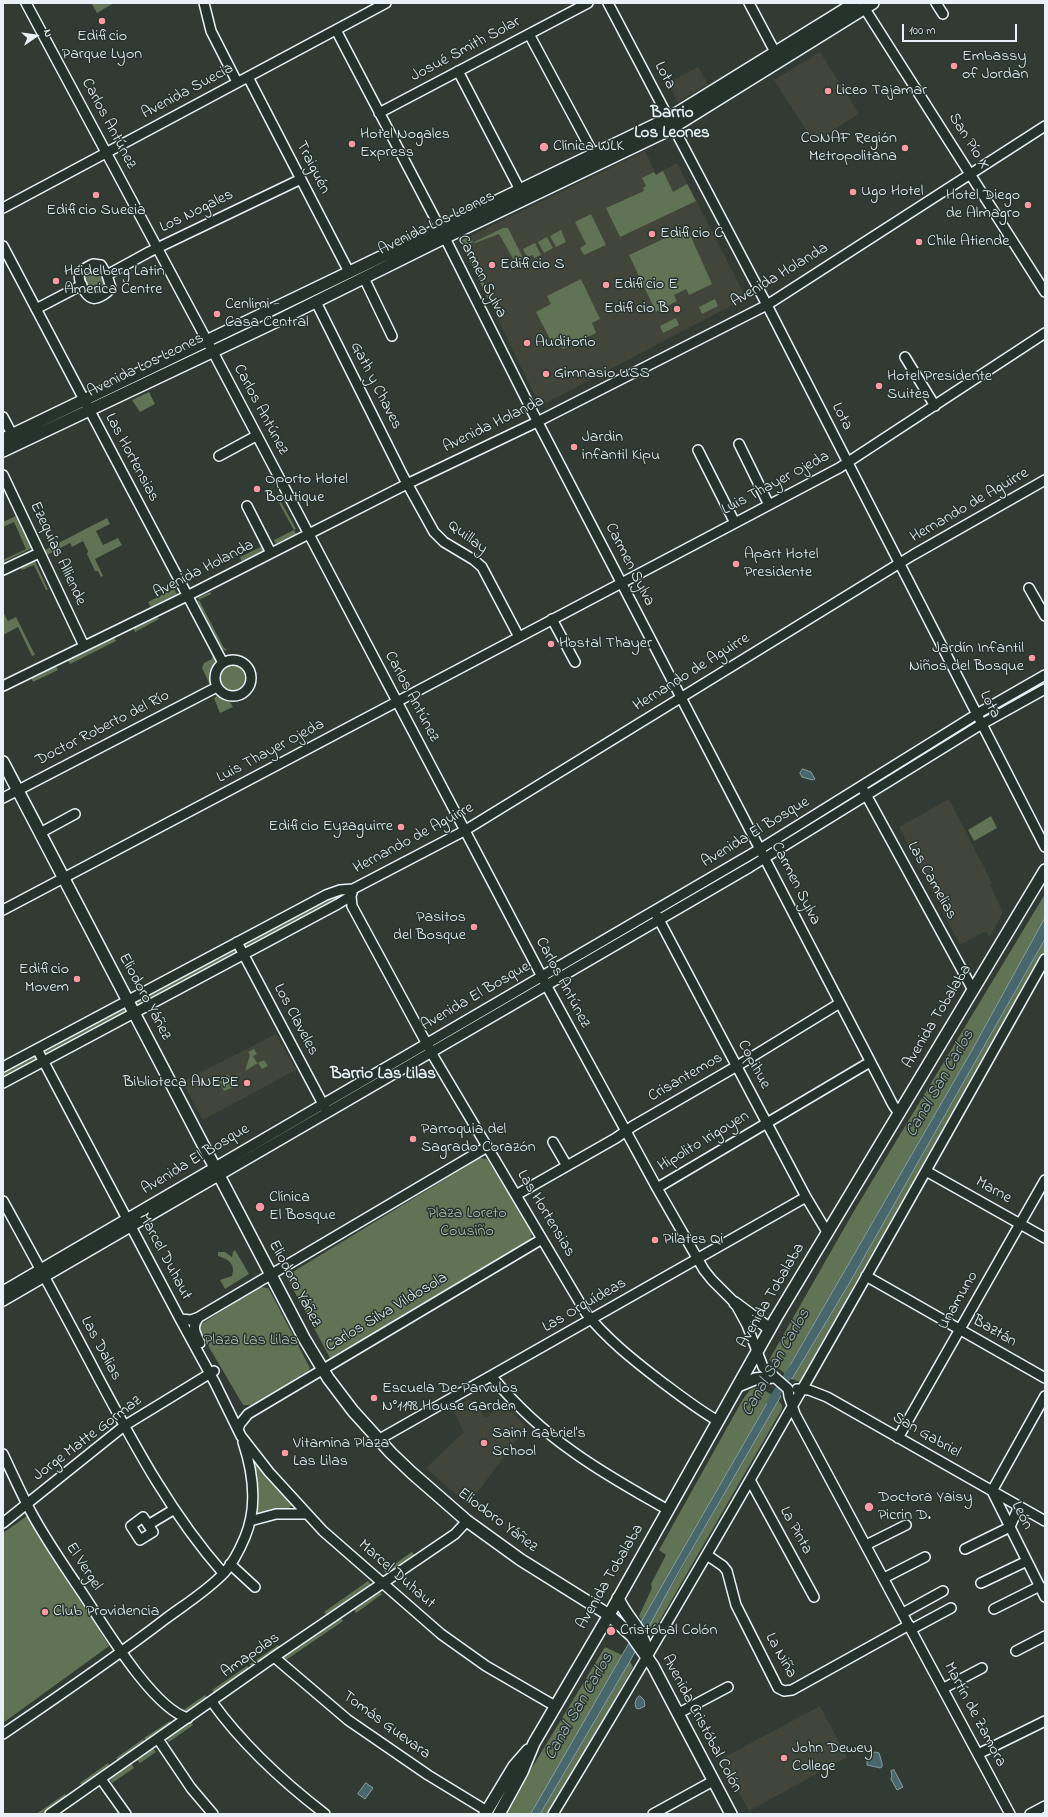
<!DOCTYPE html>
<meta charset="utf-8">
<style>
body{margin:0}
#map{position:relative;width:1048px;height:1817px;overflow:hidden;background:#323b33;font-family:"Indie Flower",sans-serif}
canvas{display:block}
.frame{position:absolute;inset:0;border:4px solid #e8f1f8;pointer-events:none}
.north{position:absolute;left:16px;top:16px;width:40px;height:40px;-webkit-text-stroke:3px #26332d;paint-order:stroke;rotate:77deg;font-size:11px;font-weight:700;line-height:16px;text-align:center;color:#e8f1f8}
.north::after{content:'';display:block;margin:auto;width:14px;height:18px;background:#e8f1f8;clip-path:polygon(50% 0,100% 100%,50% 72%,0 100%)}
.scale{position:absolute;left:902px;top:24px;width:115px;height:18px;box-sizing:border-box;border:2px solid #e8f1f8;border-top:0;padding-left:5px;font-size:12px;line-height:14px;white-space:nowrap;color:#e8f1f8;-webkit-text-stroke:3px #26332d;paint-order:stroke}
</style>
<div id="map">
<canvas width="1048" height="1817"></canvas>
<div class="frame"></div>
<div class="north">N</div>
<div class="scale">100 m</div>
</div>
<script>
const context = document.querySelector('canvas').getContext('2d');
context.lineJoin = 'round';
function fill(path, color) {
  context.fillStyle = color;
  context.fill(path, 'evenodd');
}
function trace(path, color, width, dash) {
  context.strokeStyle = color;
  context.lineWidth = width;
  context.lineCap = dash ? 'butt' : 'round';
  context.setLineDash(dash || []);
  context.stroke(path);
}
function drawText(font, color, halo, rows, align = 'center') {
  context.font = font + ' "Indie Flower",sans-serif';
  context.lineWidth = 3;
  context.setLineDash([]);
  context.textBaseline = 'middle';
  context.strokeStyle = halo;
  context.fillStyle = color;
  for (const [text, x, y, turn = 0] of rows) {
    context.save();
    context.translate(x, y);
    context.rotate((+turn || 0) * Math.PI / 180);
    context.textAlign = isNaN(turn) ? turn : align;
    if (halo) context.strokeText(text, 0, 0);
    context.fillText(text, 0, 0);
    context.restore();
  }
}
fill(new Path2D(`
 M820,52L859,114L814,142L774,80Z
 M698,67L708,84L678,102L668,83Z
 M645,151L656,174L677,163L746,298L540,406L497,318L503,315L495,298L489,301L460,241Z
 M949,799L992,883L990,884L1003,913L989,938L986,931L960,945L899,827Z
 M276,1034L296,1070L203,1120L182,1082Z
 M470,1399L486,1418L503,1402L526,1427L468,1505L426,1468L464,1432L452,1408Z
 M820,1706L847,1757L749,1811L721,1759Z`), '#41453a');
fill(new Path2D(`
 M91,3H114L97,13Z
 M663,171L673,192L687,184L696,201L620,237L606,208L644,191L643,188L646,186L642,178L654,172L656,175Z
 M591,214L606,245L584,255L580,248L586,244L575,222Z
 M503,228H508L523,258L515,262L499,234L475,243L474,242Z
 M687,228L712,284L689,295L686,289L674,295L677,301L656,312L629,255Z
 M561,230L566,242L556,247L550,236Z
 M470,236L473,242L466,246L491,298L488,299L460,241Z
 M547,237L553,248L544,253L538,242Z
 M431,239L227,341L3,447V444Z
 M535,243L541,255L534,258L533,255L527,257L523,249Z
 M94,267C102,270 107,280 108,288L96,296L92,294L83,276L84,272Z
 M581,279L600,319L592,323L596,333L563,349L558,340L552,343L536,312L551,304L547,296Z
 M715,299L718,306L702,314L699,307Z
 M676,318L679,325L663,333L660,326Z
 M149,392L155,404L140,412L132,400Z
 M281,502L296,529L294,530L296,534L276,544L274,540L294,530L279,503Z
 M16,516L32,548L3,562V560L26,549L14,522L3,527V522Z
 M107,518L110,524L96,531L103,545L118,538L122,545L95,559L103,576L101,577L98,571H95L87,554L88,551L83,541L72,547L70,543L47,555L45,550Z
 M267,544L269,548L242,562L240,557Z
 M34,559L48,590H46L34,565L22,570L20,566Z
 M174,589L177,594L151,607L148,602Z
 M210,592L211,594L199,600L224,648L227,649L226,651L222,649L197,601L199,600L198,598Z
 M3,612L8,621L16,617L35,655L32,656L18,627L3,635Z
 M157,616L159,619L135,632L133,627Z
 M113,636L116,641L70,664L67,659Z
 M213,656L216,661L211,670V682L209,683L202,668L204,663L212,659V657Z
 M55,665L58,670L33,682L31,677Z
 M219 678a13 13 0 1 1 26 0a13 13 0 1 1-26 0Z
 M1045,679V684L965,730L859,796L604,948L3,1299V1295L756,855L824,817L964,727Z
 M219,695L223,699L230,702L233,707L220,713L214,698Z
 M991,816L997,828L974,841L968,830Z
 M344,893L334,901L3,1079V1071L142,999L332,896Z
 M1045,894V918L1034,938L971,1052L785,1374L769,1360L854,1211Z
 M1045,939V953L1017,1008L857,1280L802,1383L792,1379L850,1282Z
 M254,1049L257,1054L253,1056L257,1063L264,1060L268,1066L262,1069L258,1063L230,1080L234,1087L224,1091L218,1080L227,1075L233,1077L245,1071L250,1055L248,1052Z
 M480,1158L487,1159L532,1231L531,1239L490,1266L330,1358L286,1276Z
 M235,1250L249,1274L225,1289L220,1280L232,1276C236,1264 228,1259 218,1256V1252H225L232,1257L233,1252Z
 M260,1287L268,1288L270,1291L310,1368L308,1371L251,1405H243L199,1330L201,1324Z
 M756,1388L762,1389L772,1395L642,1621L639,1616L652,1588L651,1584L666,1555L659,1550L743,1399L750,1390Z
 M778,1400L782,1405V1409L656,1627L651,1629L648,1627Z
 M254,1461H256L273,1484L292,1505L288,1509L269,1511L258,1515L255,1513Z
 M27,1516L109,1646L3,1723V1533Z
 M412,1552L415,1556L388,1575L384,1571Z
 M368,1581L372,1586L327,1616L324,1612Z
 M378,1591L382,1594L356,1613L353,1608Z
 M340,1617L343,1621L286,1660L284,1658V1656Z
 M278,1645L281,1648L253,1668L250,1664Z
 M605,1647L622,1655C594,1709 563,1762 531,1814H504Z
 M630,1661L633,1667L550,1814H540Z
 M247,1666L250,1670L215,1694L212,1690Z
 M205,1695L207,1699L188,1712L182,1711Z
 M170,1721L172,1724L147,1742L144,1738Z
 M190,1722L193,1725L169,1742L166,1738Z
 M143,1739L146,1743L119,1762L116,1758Z
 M153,1748L156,1752L140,1763L136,1759Z
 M108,1763L111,1768L83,1787L80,1783Z
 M131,1763L134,1768L112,1783L110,1778Z
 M65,1794L67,1798L44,1814H36Z`), '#607355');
const water = new Path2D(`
 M803,769L811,772L815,779L813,780L802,777L800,773Z
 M1045,918V939L850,1282L792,1379L785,1374L971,1052Z
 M774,1392L781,1396L677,1575L630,1661L540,1814H531Z
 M640,1696L644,1700L645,1706L639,1709L636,1708L635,1703L637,1698Z
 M875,1752L879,1753L882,1763V1767L880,1768L867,1765V1761Z
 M894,1770L903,1787L897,1790L891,1779L892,1775L891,1771Z
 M366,1783L373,1788L365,1799L358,1794Z`);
fill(water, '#47676d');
trace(water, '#879ea5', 1);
trace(new Path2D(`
 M771,1402L793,1368`), '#47676d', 8);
const minor = new Path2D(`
 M26,3L213,352L550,992L657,1188L704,1270L712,1280L735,1303L747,1325L763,1367L788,1389
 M204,3L211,31L237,82
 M608,3L767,305L1045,847
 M749,3L775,52L776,58
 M936,3L943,14
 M865,9L1045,292
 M336,30L440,228L532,411L893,1105L898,1112
 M529,34L594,155
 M458,71L520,190
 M248,77L349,272
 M379,113L588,3
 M3,208L386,3
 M3,246L223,663
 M93,264L101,265L107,275L111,288C108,293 97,300 92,298C85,296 77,279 80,273C82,269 89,266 93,264Z
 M107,275L149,252L301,179
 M364,278L392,336
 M316,302L403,476L434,532L444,542L474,560L482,567L519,637
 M36,309L82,285
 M905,357L935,406
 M3,417L12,434
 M739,444L769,505
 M698,450L735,523
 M219,456L256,436
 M3,475L84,646
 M247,506L271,553
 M3,570L39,553
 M1029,588L1045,616
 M552,619L575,662
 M215 678a18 18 0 1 1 36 0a18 18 0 1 1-36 0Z
 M3,686L187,596L407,484L537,422L767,305L1045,126
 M864,791L973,990
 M3,798L217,687
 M40,833L75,814
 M351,896L352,906L435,1059L586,1313C607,1339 632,1359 658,1379C678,1394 697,1409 718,1421
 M3,910L839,468L1045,333
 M656,914L806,1197L827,1232
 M237,942L325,1108
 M37,1049L180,1319L215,1383L241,1436L269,1472L323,1531L441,1634L486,1666L555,1706
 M3,1067L326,895L340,890L353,889L464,831L913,555L1045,480
 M3,1083L338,904L351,896L352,893
 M553,1142L567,1166
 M926,1171L1045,1238
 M657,1188L870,1062
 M516,1195L616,1138L633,1126L737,1066L840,1003
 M3,1201C35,1259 67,1318 98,1377C135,1446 171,1514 223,1573
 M866,1276L1045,1378
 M3,1291L760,849L977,714L1045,675
 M3,1301L750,867L982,724L1045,689
 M199,1317C191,1326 195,1333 200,1343
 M180,1319L191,1320L199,1317L487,1147
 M492,1377C515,1404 542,1430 572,1451C602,1473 635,1491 668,1510
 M788,1389L789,1396L795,1414L1010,1814
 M797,1389L809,1390L827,1397L1045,1521
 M1045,1396L992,1491L1045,1597
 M238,1429L240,1424L248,1414L542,1239
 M898,1438L1045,1180
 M378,1440L806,1197
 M3,1454C12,1473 21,1493 31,1512C46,1540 65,1567 83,1594C103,1624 153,1709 188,1718
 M750,1480L814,1597
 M143,1517L153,1532L140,1540L131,1526Z
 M250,1521L276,1514H306
 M3,1523L124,1426L214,1371
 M148,1525L173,1510
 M866,1545L906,1525
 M965,1549L1010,1527L1019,1506
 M707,1555L723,1566L727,1571L736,1605L778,1688L784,1691L792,1690L909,1625
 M230,1564L255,1587
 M884,1578L925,1557
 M981,1583L1027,1561
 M994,1609L1040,1586
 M903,1613L943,1591
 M912,1629L951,1608
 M1016,1651L1045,1636
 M274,1657L348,1720L428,1775L487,1811
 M944,1688L982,1668
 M212,1702C243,1745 282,1781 325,1814
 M679,1713L728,1687
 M3,1734C57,1697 112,1660 164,1620C184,1605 207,1591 224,1573C233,1563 240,1549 245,1537C258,1506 253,1472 243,1442
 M158,1739L191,1788L213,1814
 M978,1754L1045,1721
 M101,1779L126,1814
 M50,1814L274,1657L455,1534L467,1521
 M553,1814C723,1533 884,1246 1045,959
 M653,1814L713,1781
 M1030,1814L1045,1806`);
const major = new Path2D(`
 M3,439L669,118L855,3
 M3,451L273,323L444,238L667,131L873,3
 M3,762L304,1338L328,1378L353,1411L391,1453L412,1473L467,1521L521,1560L609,1615L632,1636L653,1666L731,1814
 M735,1303L770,1329
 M738,1386L755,1379L773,1377
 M618,1598C627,1619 641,1626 647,1651
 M485,1814L514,1766L528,1750
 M499,1814L522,1772L534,1743L609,1615L776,1318L1045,870`);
trace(minor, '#e8f1f8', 12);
trace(major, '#e8f1f8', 14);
trace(minor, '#26332d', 9);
trace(major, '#26332d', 11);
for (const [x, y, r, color] of [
 [102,21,4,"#ff9aa2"],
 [954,66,4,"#ff9aa2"],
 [828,91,4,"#ff9aa2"],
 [352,144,4,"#ff9aa2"],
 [544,147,5,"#ff9aa2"],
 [905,148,4,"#ff9aa2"],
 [853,192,4,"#ff9aa2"],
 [96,195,4,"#ff9aa2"],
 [1028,205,4,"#ff9aa2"],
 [652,234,4,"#ff9aa2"],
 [919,242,4,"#ff9aa2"],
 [492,265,4,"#ff9aa2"],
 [56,281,4,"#ff9aa2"],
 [606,285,4,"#ff9aa2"],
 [677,309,4,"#ff9aa2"],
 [217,314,4,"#ff9aa2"],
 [527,343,4,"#ff9aa2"],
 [546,374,4,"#ff9aa2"],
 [879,386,4,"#ff9aa2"],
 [574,447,4,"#ff9aa2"],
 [257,489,4,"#ff9aa2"],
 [736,564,4,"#ff9aa2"],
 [551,644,4,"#ff9aa2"],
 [1032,658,4,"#ff9aa2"],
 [401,827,4,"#ff9aa2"],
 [474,927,4,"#ff9aa2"],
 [77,979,4,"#ff9aa2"],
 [247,1083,4,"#ff9aa2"],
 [413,1139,4,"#ff9aa2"],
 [260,1207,5,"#ff9aa2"],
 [655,1240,4,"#ff9aa2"],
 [374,1398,4,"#ff9aa2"],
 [484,1443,4,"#ff9aa2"],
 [285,1453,4,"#ff9aa2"],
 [869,1507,5,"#ff9aa2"],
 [45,1612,4,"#ff9aa2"],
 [611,1631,5,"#ff9aa2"],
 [784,1758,4,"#ff9aa2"]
]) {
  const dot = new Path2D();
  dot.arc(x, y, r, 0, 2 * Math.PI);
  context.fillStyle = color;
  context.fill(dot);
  trace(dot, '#26332d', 1.5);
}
drawText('16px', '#e8f1f8', '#26332d', [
 ["Edificio",102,37,"center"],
 ["Parque Lyon",102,55,"center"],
 ["Embassy",962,57],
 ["of Jordan",962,75],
 ["Liceo Tajamar",836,91],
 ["Hotel Nogales",360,135],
 ["Express",360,153],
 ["CONAF Región",897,139,"right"],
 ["Metropolitana",897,157,"right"],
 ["Clínica WLK",553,147],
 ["Ugo Hotel",861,192],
 ["Hotel Diego",1020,196,"right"],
 ["de Almagro",1020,214,"right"],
 ["Edificio Suecia",96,211,"center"],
 ["Edificio C",660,234],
 ["Chile Atiende",927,242],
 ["Edificio S",500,265],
 ["Heidelberg Latin",64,272],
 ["America Centre",64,290],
 ["Edificio E",614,285],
 ["Cenlimi -",225,305],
 ["Casa Central",225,323],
 ["Edificio B",669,309,"right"],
 ["Auditorio",535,343],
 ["Gimnasio USS",554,374],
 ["Hotel Presidente",887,377],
 ["Suites",887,395],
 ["Jardin",582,438],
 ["infantil Kipu",582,456],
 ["Oporto Hotel",265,480],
 ["Boutique",265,498],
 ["Apart Hotel",744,555],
 ["Presidente",744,573],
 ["Hostal Thayer",559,644],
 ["Jardín Infantil",1024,649,"right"],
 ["Niños del Bosque",1024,667,"right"],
 ["Edificio Eyzaguirre",393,827,"right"],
 ["Pasitos",466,918,"right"],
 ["del Bosque",466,936,"right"],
 ["Edificio",69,970,"right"],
 ["Movem",69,988,"right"],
 ["Biblioteca ANEPE",239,1083,"right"],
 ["Parroquia del",421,1130],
 ["Sagrado Corazón",421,1148],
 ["Clínica",269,1198],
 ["El Bosque",269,1216],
 ["Pilates Qi",663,1240],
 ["Escuela De Parvulos",382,1389],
 ["N°1198 House Garden",382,1407],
 ["Saint Gabriel's",492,1434],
 ["School",492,1452],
 ["Vitamina Plaza",293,1444],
 ["Las Lilas",293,1462],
 ["Doctora Yaisy",878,1498],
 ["Picrin D.",878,1516],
 ["Club Providencia",53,1612],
 ["Cristóbal Colón",620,1631],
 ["John Dewey",792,1749],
 ["College",792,1767]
], 'left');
drawText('16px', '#e8f1f8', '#26332d', [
 ["Josué Smith Solar",466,50,-28],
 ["Lota",664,76,62],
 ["Avenida Suecia",188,92,-28],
 ["Carlos Antúnez",108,124,62],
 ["San Pío X",968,142,58],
 ["Traiguén",312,168,63],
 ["Los Nogales",197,212,-26],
 ["Avenida Los Leones",437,224,-26],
 ["Avenida Holanda",780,276,-31],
 ["Carmen Sylva",481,277,63],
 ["Avenida Los Leones",146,366,-26],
 ["Gath y Chaves",375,386,63],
 ["Carlos Antúnez",260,410,62],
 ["Lota",841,417,63],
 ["Avenida Holanda",494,425,-26],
 ["Las Hortensias",131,458,62],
 ["Luis Thayer Ojeda",776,484,-28],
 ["Hernando de Aguirre",970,506,-30],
 ["Quillay",467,538,37],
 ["Ezequías Alliende",57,554,65],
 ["Carmen Sylva",629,565,63],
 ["Avenida Holanda",204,570,-27],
 ["Hernando de Aguirre",692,673,-32],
 ["Carlos Antúnez",411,697,62],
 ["Lota",989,705,63],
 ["Doctor Roberto del Río",103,729,-27],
 ["Luis Thayer Ojeda",271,752,-28],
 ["Avenida El Bosque",756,833,-31],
 ["Hernando de Aguirre",414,839,-28],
 ["Las Camelias",931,881,61],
 ["Carmen Sylva",795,884,63],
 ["Carlos Antúnez",562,983,62],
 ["Eliodoro Yáñez",144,997,62],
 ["Avenida El Bosque",476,997,-30],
 ["Avenida Tobalaba",938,1017,-59],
 ["Los Claveles",295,1020,62],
 ["Copihue",753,1065,62],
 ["Crisantemos",686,1078,-30],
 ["Hipolito Irigoyen",704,1142,-31],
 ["Avenida El Bosque",196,1160,-31],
 ["Marne",993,1191,29],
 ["Las Hortensias",545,1214,59],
 ["Marcel Duhaut",164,1257,62],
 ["Eliodoro Yáñez",294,1284,62],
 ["Avenida Tobalaba",772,1296,-60],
 ["Unamuno",959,1301,-60],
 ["Las Orquídeas",585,1306,-30],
 ["Carlos Silva Vildosola",387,1313,-31],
 ["Baztán",994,1332,30],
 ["Las Dalias",100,1349,62],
 ["San Gabriel",926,1436,30],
 ["Jorge Matte Gormaz",88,1439,-37],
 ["León",1021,1516,63],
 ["Eliodoro Yáñez",497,1521,37],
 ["La Pinta",795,1531,61],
 ["El Vergel",83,1567,57],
 ["Marcel Duhaut",396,1575,41],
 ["Avenida Tobalaba",611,1577,-60],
 ["Amapolas",251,1656,-35],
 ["La Niña",780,1656,61],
 ["Martín de Zamora",974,1715,62],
 ["Avenida Cristóbal Colón",701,1724,62],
 ["Tomás Guevara",386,1726,36]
]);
drawText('16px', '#b2bfb7', '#26332d', [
 ["Plaza Loreto",467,1214],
 ["Cousiño",467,1232],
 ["Plaza Las Lilas",251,1341]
]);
drawText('bold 17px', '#e8f1f8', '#26332d', [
 ["Barrio",672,114],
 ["Los Leones",672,134],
 ["Barrio Las Lilas",383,1075]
]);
drawText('italic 17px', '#a8bac0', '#26332d', [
 ["Canal San Carlos",941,1084,-60],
 ["Canal San Carlos",777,1363,-60],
 ["Canal San Carlos",580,1707,-60]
]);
</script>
